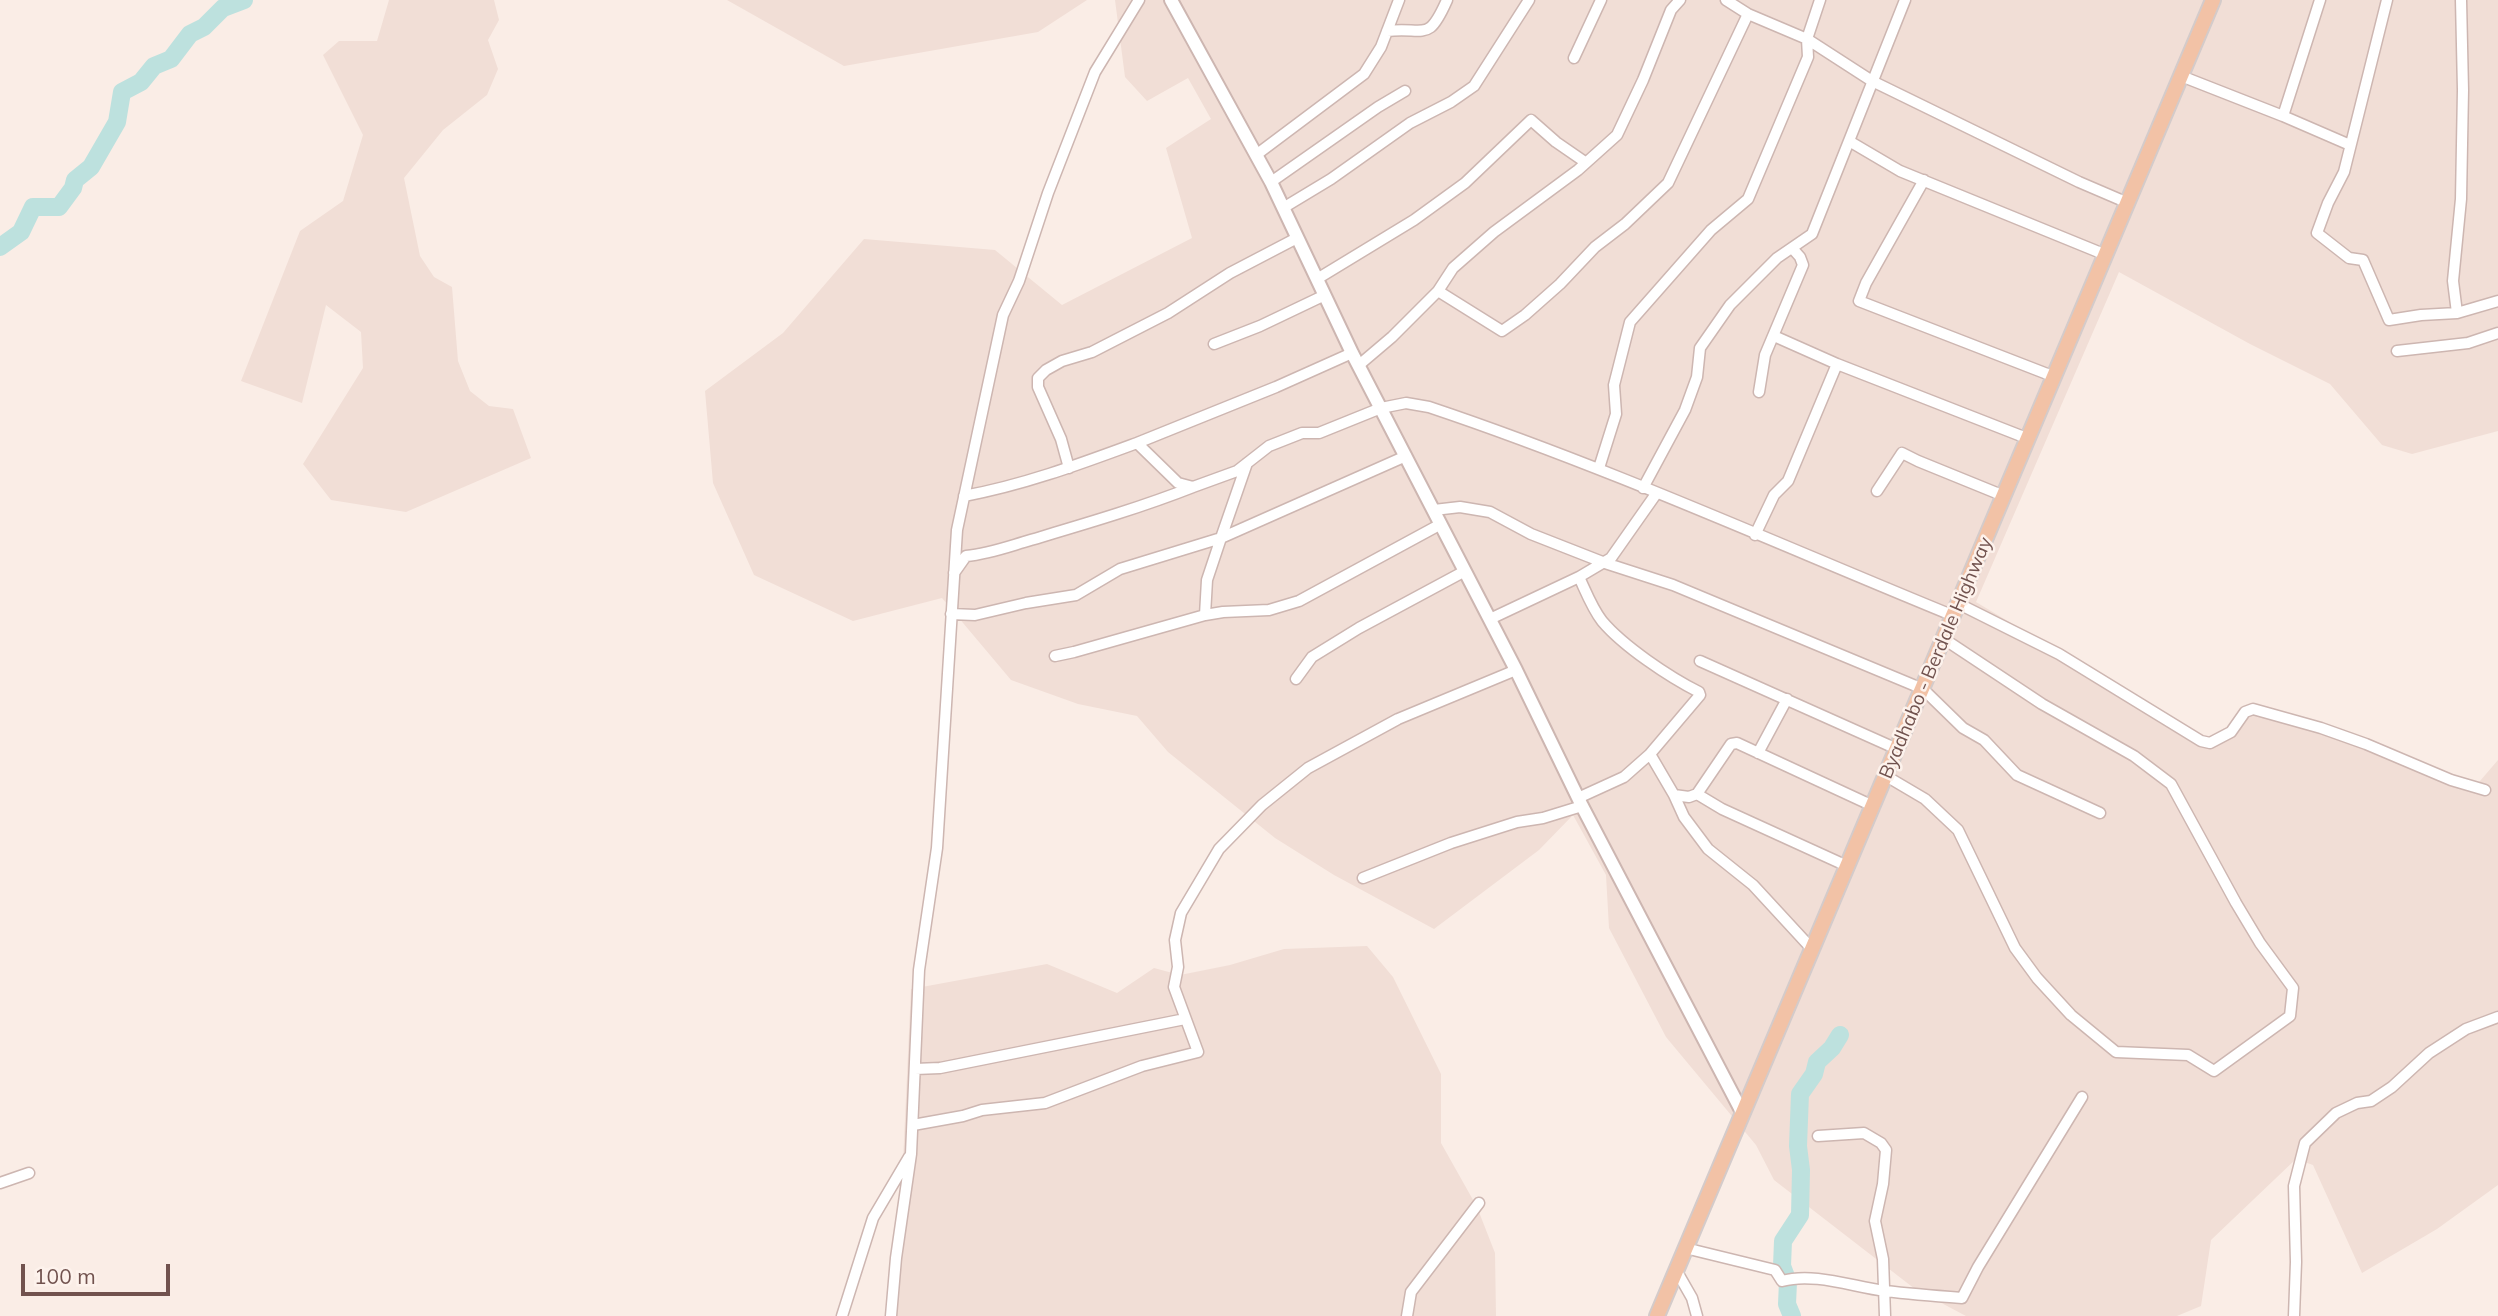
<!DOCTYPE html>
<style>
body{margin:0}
#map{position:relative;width:2498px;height:1316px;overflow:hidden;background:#faede6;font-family:Mulish,sans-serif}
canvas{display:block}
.scale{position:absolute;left:21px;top:1264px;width:149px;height:32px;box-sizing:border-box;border:4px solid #71524e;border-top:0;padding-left:9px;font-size:21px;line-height:24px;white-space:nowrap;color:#71524e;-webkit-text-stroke:5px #fdf2ec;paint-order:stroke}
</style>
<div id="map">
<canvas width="2498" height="1316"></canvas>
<div class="scale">100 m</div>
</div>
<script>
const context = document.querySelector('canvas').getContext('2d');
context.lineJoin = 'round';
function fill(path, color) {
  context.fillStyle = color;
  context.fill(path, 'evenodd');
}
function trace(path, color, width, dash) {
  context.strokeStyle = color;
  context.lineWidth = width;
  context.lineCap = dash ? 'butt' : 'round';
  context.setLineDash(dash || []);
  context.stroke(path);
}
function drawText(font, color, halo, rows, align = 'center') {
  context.font = font + ' Mulish,sans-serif';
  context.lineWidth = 5;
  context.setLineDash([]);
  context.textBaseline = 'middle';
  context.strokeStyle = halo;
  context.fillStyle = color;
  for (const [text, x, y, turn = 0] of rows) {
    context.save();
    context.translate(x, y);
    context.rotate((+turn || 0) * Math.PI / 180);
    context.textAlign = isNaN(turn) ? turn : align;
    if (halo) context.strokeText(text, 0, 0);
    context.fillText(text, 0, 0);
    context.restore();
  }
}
fill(new Path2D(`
 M389,0H494L499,20L488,40L498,69L487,95L443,130L404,178L420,256L434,277L452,287L458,361L470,391L489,406L513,409L531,458L406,512L331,500L303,464L363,368L361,332L326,305L302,403L241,381L300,231L343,201L363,135L323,55L339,41H377Z
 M727,0H1087L1038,32L844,66Z
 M1115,0H2498V431L2412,454L2382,445L2330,384L2250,344L2119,272L1976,602L2211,743L2260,708L2474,788L2498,760V1185L2437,1229L2362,1273L2313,1165L2296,1159L2211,1240L2201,1306L2177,1316H1966L1915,1289L1774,1180L1756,1145L1666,1037L1609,928L1606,875L1573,815L1539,850L1434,929L1334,875L1275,838L1168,752L1137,716L1078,704L1011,680L942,598L853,621L754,575L713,483L705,391L783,333L864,239L995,250L1062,305L1192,238L1166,148L1211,119L1188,78L1147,101L1125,77Z
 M1367,946L1393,977L1441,1074V1143L1477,1207L1495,1253L1496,1316H892L899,1249L911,989L1047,964L1117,993L1154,968L1180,975L1230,965L1284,949Z`), '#f1ded6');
trace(new Path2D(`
 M0,247L21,232L33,207H59L73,188L75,180L91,167L117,122L122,92L141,82L154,66L171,59L190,34L204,27L223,8L244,0
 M1792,1316L1787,1304L1788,1282L1782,1266L1783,1241L1800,1215L1801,1170L1798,1146L1800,1094L1814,1074L1817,1062L1832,1048L1840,1035`), '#bde1de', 18);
const minor = new Path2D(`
 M1726,0L1748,14L1807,39L1872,81L2079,182L2128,203
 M2387,0L2344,172L2328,203L2317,233L2349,258L2363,260L2389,320L2421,315L2457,313L2498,301
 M1387,31C1426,27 1428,43 1447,0
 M1574,58L1601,0
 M2181,76L2283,116L2350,145
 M2283,116L2320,0
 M1849,141L1900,171L2106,255
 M1256,155L1364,74L1381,47L1399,0
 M1924,180L1866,283L1859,301L2055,377
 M1271,182L1378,107L1405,91
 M1283,208L1331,179L1410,123L1451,102L1474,86L1529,0
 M1317,279L1414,220L1465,183L1531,120L1556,142L1585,162
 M1438,291L1502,331L1525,315L1560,284L1595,247L1625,224L1668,183L1748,14
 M2457,313L2453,281L2461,199L2463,90L2461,0
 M1774,336L1837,364L2029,439
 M1214,344L1260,326L1325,295
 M2397,351L2468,343L2498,333
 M1359,365L1392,337L1438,291L1453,268L1494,232L1578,170L1617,135L1643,80L1671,10L1680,0
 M1759,392L1765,355L1803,265L1800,257L1792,248
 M1137,443L1276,387L1352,353
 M1069,468L1061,439L1038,387V378L1046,370L1062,361L1092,352L1168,313L1230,273L1297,238
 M1599,468L1616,414L1614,385L1630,322L1711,230L1748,199L1808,57L1807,39L1820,0
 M1643,488L1685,410L1697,377L1700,348L1730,305L1777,258L1812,234L1905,0
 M1877,491L1902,453L1918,461L2004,496
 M964,496C1024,485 1080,464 1137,443L1178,483L1193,487L1237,471L1269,446L1302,433H1319L1381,408L1406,403L1429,407C1608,467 1780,545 1954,616
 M1434,510L1460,507L1490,512L1531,534L1605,563L1673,585L1923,689L1963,728L1984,740L2017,775L2100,813
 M1755,535L1774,495L1788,481L1837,364
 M954,573L966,556C987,554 1004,548 1024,542C1081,525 1137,509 1193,487
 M1579,577L1611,558L1656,494
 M1959,604L2059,654L2201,741L2210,743L2231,732L2245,712L2253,709L2321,728L2366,744L2451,780L2485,790
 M951,614L975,615L1026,603L1076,595L1120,569L1221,538L1247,463
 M1205,615L1207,580L1221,538L1406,456
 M1490,619L1579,577C1586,592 1592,608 1602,621C1623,646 1669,677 1699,692L1700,695L1650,754
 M1055,656L1074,652L1205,615L1223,612L1269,610L1299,601L1441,524
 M1700,661L1897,749
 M1296,679L1312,657L1359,628L1465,571
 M1758,753L1787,699
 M1886,776L1925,799L1958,830L2015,948L2037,978L2071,1015L2116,1052L2188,1055L2214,1071L2290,1016L2293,988L2260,943L2236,903L2171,784L2134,756L2042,704L1944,639
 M1697,794L1722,809L1847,866
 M1674,795L1684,817L1708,849L1753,885L1812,949
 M1578,798L1624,777L1650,754L1674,795L1689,797L1697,794L1731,744L1737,743L1873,806
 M1363,878L1451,843L1517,822L1543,818L1582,806
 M915,1069L940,1068L1185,1019
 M913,1125L963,1116L982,1110L1045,1103L1142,1066L1198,1052L1174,987L1178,967L1175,940L1181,913L1219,849L1262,805L1308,768L1398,719L1516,670
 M1818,1136L1864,1133L1881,1143L1886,1150L1883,1184L1875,1221L1883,1259L1885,1316
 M0,1183L29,1173
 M1685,1248L1775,1270L1782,1281C1814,1272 1853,1287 1885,1291C1911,1294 1936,1296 1962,1298L1978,1267L2082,1097
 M1676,1270L1692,1298L1697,1316
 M842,1316L873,1218L909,1157
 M891,1316L896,1258L911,1154L919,970L937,848L957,530L1003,315L1019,281L1048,193L1095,72L1139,0
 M1407,1316L1411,1292L1479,1203
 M2294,1316L2296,1262L2294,1186L2305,1143L2336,1113L2357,1103L2371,1101L2392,1087L2429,1053L2466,1029L2498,1017`);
const tertiary = new Path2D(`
 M1171,0L1271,182L1352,353L1516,670L1582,806L1742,1112`);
const primary = new Path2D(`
 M1657,1316L2213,0`);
trace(minor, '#cdb6b1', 13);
trace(tertiary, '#cdb6b1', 16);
trace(primary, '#d4cbca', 18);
trace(minor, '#fff', 10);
trace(tertiary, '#fff', 12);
trace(primary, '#f2c2a6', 14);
drawText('19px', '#71524e', '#fdf2ec', [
 ["Byadhabo - Berdale Highway",1936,658,-67]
]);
</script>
